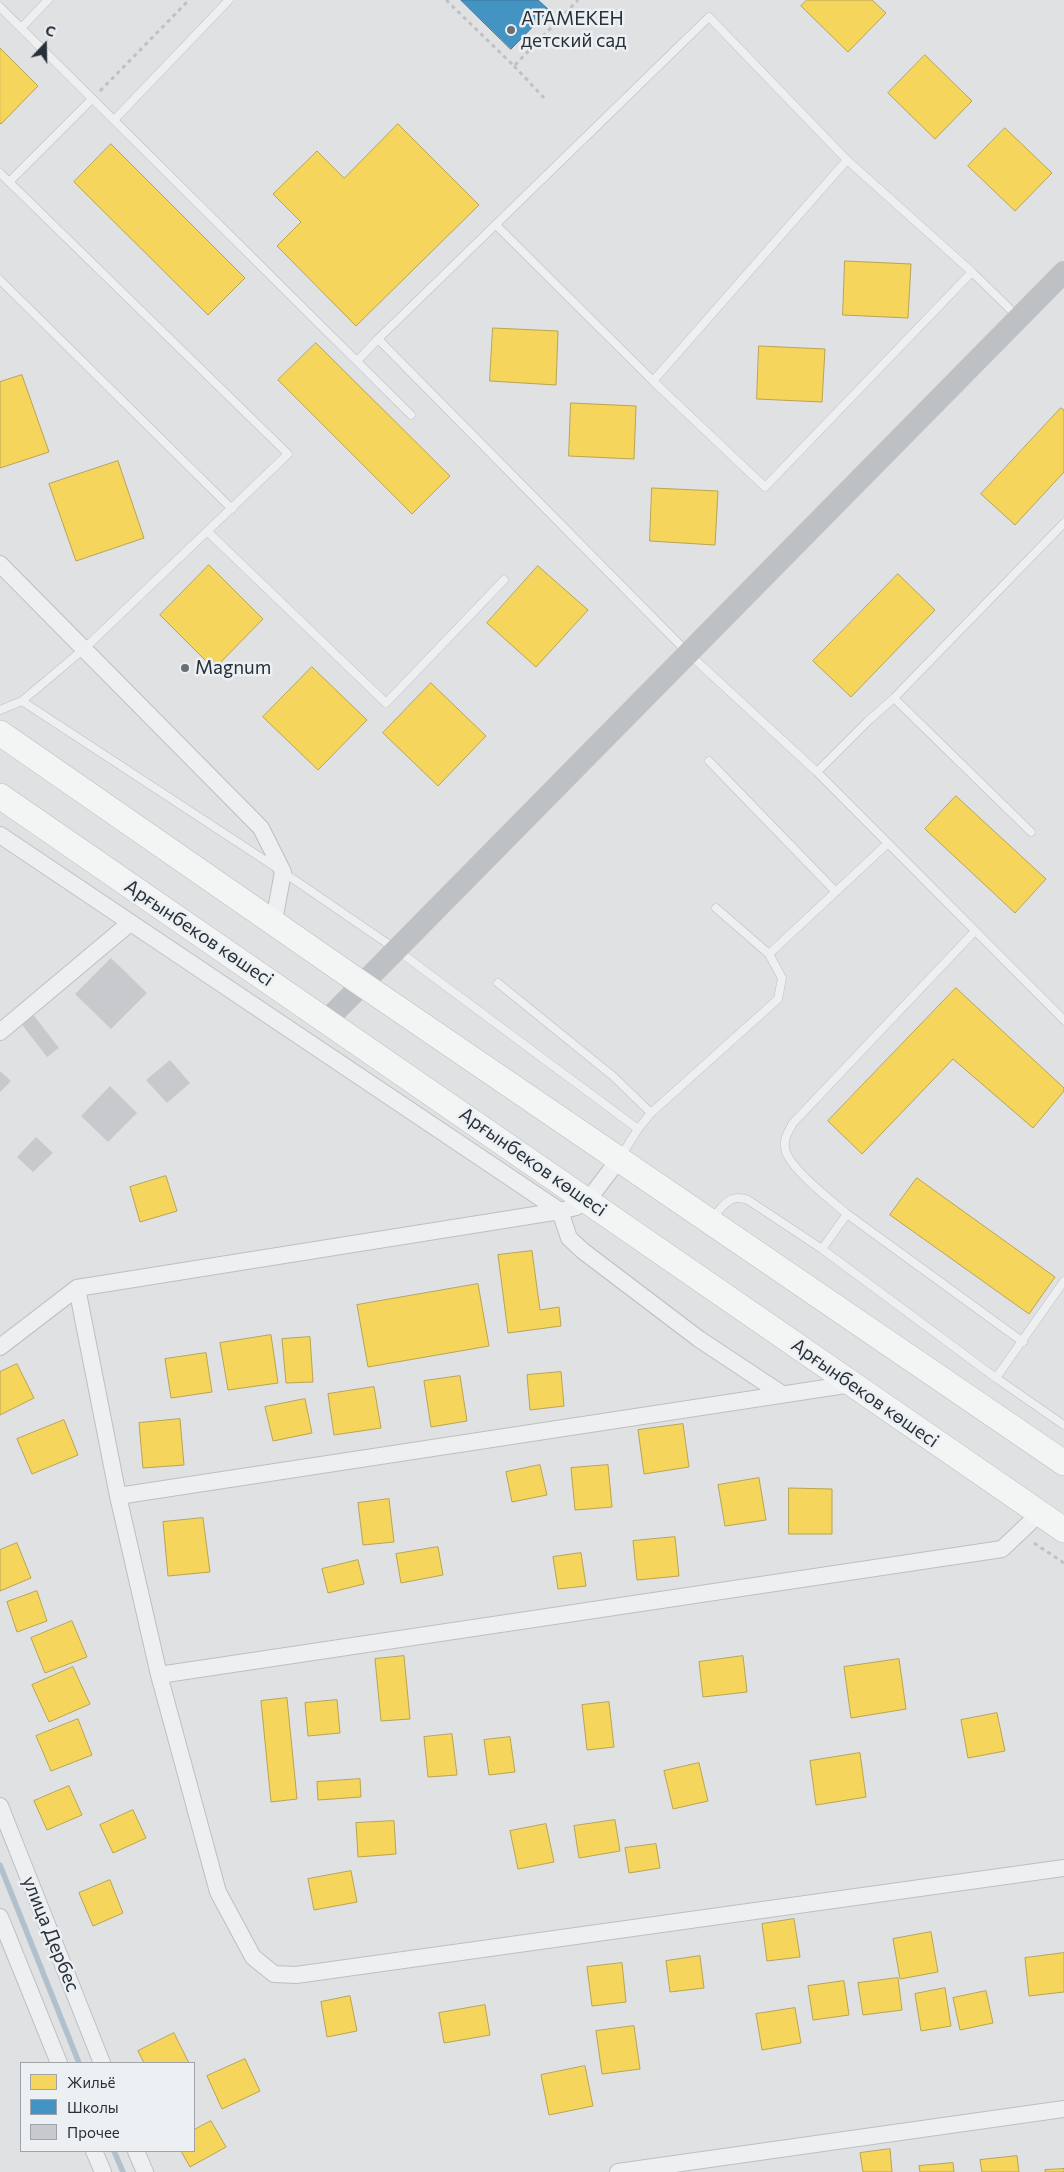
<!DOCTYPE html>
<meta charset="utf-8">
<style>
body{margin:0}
#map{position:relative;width:1064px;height:2172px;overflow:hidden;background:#dfe1e3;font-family:Commissioner,sans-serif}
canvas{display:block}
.legend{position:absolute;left:20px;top:2062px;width:175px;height:90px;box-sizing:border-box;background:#ecf0f3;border:1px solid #9ea4a9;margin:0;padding:6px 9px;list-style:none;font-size:15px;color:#28313a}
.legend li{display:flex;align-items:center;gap:10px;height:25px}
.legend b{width:25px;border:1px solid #9ea4a9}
.north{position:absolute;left:20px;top:20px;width:50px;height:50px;-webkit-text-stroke:4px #ecf0f3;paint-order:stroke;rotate:21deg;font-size:14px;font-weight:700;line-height:20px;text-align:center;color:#28313a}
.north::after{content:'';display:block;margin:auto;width:18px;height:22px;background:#28313a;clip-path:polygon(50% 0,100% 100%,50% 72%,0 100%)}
</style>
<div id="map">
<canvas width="1064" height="2172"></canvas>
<ul class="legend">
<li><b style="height:14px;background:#f6d55c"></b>Жильё</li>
<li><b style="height:14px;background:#4393c3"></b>Школы</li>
<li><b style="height:14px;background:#c7c9cc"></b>Прочее</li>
</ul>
<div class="north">С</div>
</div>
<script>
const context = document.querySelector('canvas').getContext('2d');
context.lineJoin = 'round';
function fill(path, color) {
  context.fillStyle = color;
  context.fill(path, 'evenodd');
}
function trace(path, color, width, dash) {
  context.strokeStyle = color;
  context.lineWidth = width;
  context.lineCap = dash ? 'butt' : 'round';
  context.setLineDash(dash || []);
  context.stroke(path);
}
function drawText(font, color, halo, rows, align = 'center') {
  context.font = font + ' Commissioner,sans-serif';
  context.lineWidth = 5;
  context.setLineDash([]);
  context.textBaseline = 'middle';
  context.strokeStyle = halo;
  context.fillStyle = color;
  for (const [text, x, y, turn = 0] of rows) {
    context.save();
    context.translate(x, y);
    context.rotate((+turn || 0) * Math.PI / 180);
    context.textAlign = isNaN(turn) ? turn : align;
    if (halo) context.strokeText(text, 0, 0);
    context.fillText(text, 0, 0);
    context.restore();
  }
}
const homes = new Path2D(`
 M807,0H872L886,13L848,52L801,6Z
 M0,48L38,86L1,124L0,123Z
 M925,55L972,101L935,139L888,93Z
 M398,124L479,205L356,326L277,246L301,222L273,194L317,151L344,178Z
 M1005,128L1052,173L1015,211L968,166Z
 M111,144L245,278L208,315L74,182Z
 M845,261L911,264L908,318L843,315Z
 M493,328L558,331L556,385L490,381Z
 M316,343L450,476L412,514L278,380Z
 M759,346L825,349L822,402L757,399Z
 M22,375L49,452L0,468V382Z
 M571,403L636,406L634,459L569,456Z
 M1061,408L1064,410V472L1015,525L981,494Z
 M118,461L144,538L76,561L49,484Z
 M652,488L718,491L715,545L650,541Z
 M209,565L263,619L214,669L160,615Z
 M538,566L588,610L536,667L487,623Z
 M898,574L935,610L851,697L813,661Z
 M312,667L367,720L318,770L263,717Z
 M431,683L486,736L438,786L383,733Z
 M956,796L1046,879L1015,913L925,829Z
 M956,988L1064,1088V1091L1033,1128L953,1059L862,1154L828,1121Z
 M166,1176L177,1211L140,1222L130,1187Z
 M917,1178L1055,1277L1029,1314L890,1215Z
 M532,1251L540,1310L559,1307L561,1326L508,1333L498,1255Z
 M478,1284L489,1346L368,1367L357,1305Z
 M271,1335L278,1383L228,1390L220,1343Z
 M310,1337L313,1382L286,1383L282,1339Z
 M206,1353L212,1392L171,1398L165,1359Z
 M17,1364L34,1398L0,1415V1372Z
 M561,1372L564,1406L530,1410L527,1375Z
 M460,1376L467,1421L431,1427L424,1381Z
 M374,1387L381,1428L334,1435L328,1394Z
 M305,1399L312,1433L273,1441L265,1407Z
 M180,1419L184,1465L143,1468L139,1423Z
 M64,1420L78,1455L32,1474L17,1439Z
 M683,1424L689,1467L644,1474L638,1430Z
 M540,1465L547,1495L512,1502L506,1472Z
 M608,1465L612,1507L575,1510L571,1468Z
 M759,1478L766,1520L725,1526L718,1485Z
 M789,1488L832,1489V1534H789Z
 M389,1499L394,1542L363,1545L358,1503Z
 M203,1518L210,1572L168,1576L163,1522Z
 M675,1537L679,1576L637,1580L633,1541Z
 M17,1543L31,1578L0,1591V1550Z
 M438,1547L443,1575L401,1583L396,1554Z
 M581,1553L586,1586L558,1589L553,1557Z
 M358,1560L364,1584L328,1593L322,1569Z
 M37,1591L47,1621L17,1632L7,1602Z
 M72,1621L87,1657L45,1673L31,1638Z
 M404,1656L410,1719L381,1721L375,1659Z
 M743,1656L747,1692L703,1697L699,1662Z
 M899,1659L906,1709L851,1718L844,1667Z
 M73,1667L90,1704L49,1722L32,1685Z
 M287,1698L297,1799L271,1802L261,1701Z
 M337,1700L340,1733L308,1736L305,1703Z
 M609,1702L614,1747L587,1750L582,1705Z
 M997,1713L1005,1751L968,1758L961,1720Z
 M78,1719L92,1755L51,1771L36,1736Z
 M452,1734L457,1775L428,1777L424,1737Z
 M510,1737L515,1772L489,1775L484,1740Z
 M860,1753L866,1797L816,1805L810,1761Z
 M699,1763L708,1801L673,1809L664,1771Z
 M360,1779L361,1797L318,1800L317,1782Z
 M69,1786L82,1815L47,1830L34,1801Z
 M133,1810L146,1838L113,1853L100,1825Z
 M615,1820L620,1851L579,1858L574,1826Z
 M394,1821L396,1854L358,1857L356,1823Z
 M546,1824L554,1862L518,1869L510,1831Z
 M656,1844L660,1868L629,1873L625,1848Z
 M351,1871L357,1902L314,1910L308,1879Z
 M110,1880L123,1913L93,1926L79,1893Z
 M794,1919L800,1957L767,1961L762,1924Z
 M931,1932L938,1972L900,1979L893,1939Z
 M1064,1953V1992L1029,1996L1025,1958Z
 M700,1956L704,1988L670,1992L666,1961Z
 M622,1963L626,2002L592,2006L587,1967Z
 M898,1978L902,2010L863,2015L858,1983Z
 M844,1981L849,2015L813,2020L808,1986Z
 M945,1988L951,2026L921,2031L915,1994Z
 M986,1991L993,2023L960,2030L953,1998Z
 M350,1996L357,2031L327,2037L321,2002Z
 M485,2005L490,2035L444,2043L439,2013Z
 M795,2008L801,2043L762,2050L756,2014Z
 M634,2026L640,2069L602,2074L596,2031Z
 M174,2033L189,2063H144L138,2051Z
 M245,2059L260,2091L222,2109L207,2076Z
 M585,2066L593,2106L549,2115L541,2075Z
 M211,2121L226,2147L190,2167L181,2151H194V2130Z
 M890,2149L892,2172H863L860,2153Z
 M1017,2156L1019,2172H982L980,2160Z
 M953,2163L954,2172H920L919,2166Z
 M1064,2169V2172H1045V2170Z`);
fill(homes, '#f6d55c');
trace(homes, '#b8a452', 1);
const schools = new Path2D(`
 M461,0H538L549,10L511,49Z`);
fill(schools, '#4393c3');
trace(schools, '#3b769a', 1);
trace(new Path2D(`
 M0,1865L79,2063
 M114,2151L123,2172`), '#b0c0cc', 5.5);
fill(new Path2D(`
 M111,958L147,993L111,1029L75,994Z
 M32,1013L59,1048L47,1057L20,1022Z
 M170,1060L190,1083L167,1103L146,1080Z
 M0,1071L11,1081L0,1092Z
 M110,1086L137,1113L108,1142L81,1116Z
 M36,1137L53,1153L33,1172L17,1157Z`), '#c7c9cc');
const lane = new Path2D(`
 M0,7L411,415
 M21,28L48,0
 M114,120L229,0
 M0,173L288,454L85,648L22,701L0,710
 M9,182L92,99
 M497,226L653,381L765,487L972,272
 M0,280L232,509
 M357,361L378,339
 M653,381L847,160
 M1064,523L894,698L868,721L817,772L1064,1020
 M208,532L386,703L504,580
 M894,698L1031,832
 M22,701L283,872L397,950L638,1129
 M709,761L836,892
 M817,772L689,654L378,339L709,17L847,160L972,272L1017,316
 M716,908L769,954
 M498,983L614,1077L651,1113
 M621,1156L638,1129L651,1113L778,999L782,978L769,954L887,844
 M847,1214L1023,1342
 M711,1219C724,1206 729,1193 748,1200L822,1249L847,1214C832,1201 792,1170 786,1152C782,1141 788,1132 793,1123L975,931
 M822,1249L996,1378L1064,1281
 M996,1378L1064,1425`);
const street = new Path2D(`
 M0,564L261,828L283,872L274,921
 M0,835L560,1211L569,1238L583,1251L699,1339L782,1394
 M0,1032L130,923
 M77,1288L118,1496L159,1675L218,1892L253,1957L274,1974L296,1975L1064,1868
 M0,1347L77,1288L560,1211L576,1207L588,1200L620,1158
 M118,1496L852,1384
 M159,1675L1002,1549L1040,1513
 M0,1806L102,2063
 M0,1917L59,2063
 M94,2151L103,2172
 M136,2151L145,2172
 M618,2172L1064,2109`);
const primary = new Path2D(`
 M0,733L362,984L1064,1463
 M0,796L1064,1530`);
trace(lane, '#bdbfc1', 9);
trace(street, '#bdbfc1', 18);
trace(primary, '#bcbec1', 26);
trace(new Path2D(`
 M446,0L514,66L578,0
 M514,66L546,100
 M100,91L189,0
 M1034,1543L1064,1563`), '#bfc2c4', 3, [4, 4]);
trace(lane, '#eeeff1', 8);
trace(street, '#eeeff1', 16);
trace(new Path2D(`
 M327,1020L1064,272`), '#bdc1c3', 22);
trace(primary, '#f3f4f4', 25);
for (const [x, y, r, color] of [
 [511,30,5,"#686f75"],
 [185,668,5,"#686f75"]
]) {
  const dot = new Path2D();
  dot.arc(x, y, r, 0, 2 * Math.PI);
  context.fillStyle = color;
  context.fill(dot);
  trace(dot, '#ecf0f3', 2);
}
drawText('19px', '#28313a', '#ecf0f3', [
 ["АТАМЕКЕН",521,19],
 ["детский сад",521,41],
 ["Magnum",195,668]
], 'left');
drawText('19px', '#28313a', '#ecf0f3', [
 ["Арғынбеков көшесі",199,933,34],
 ["Арғынбеков көшесі",533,1162,35],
 ["Арғынбеков көшесі",865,1393,35],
 ["улица Дербес",51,1934,68]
]);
</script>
